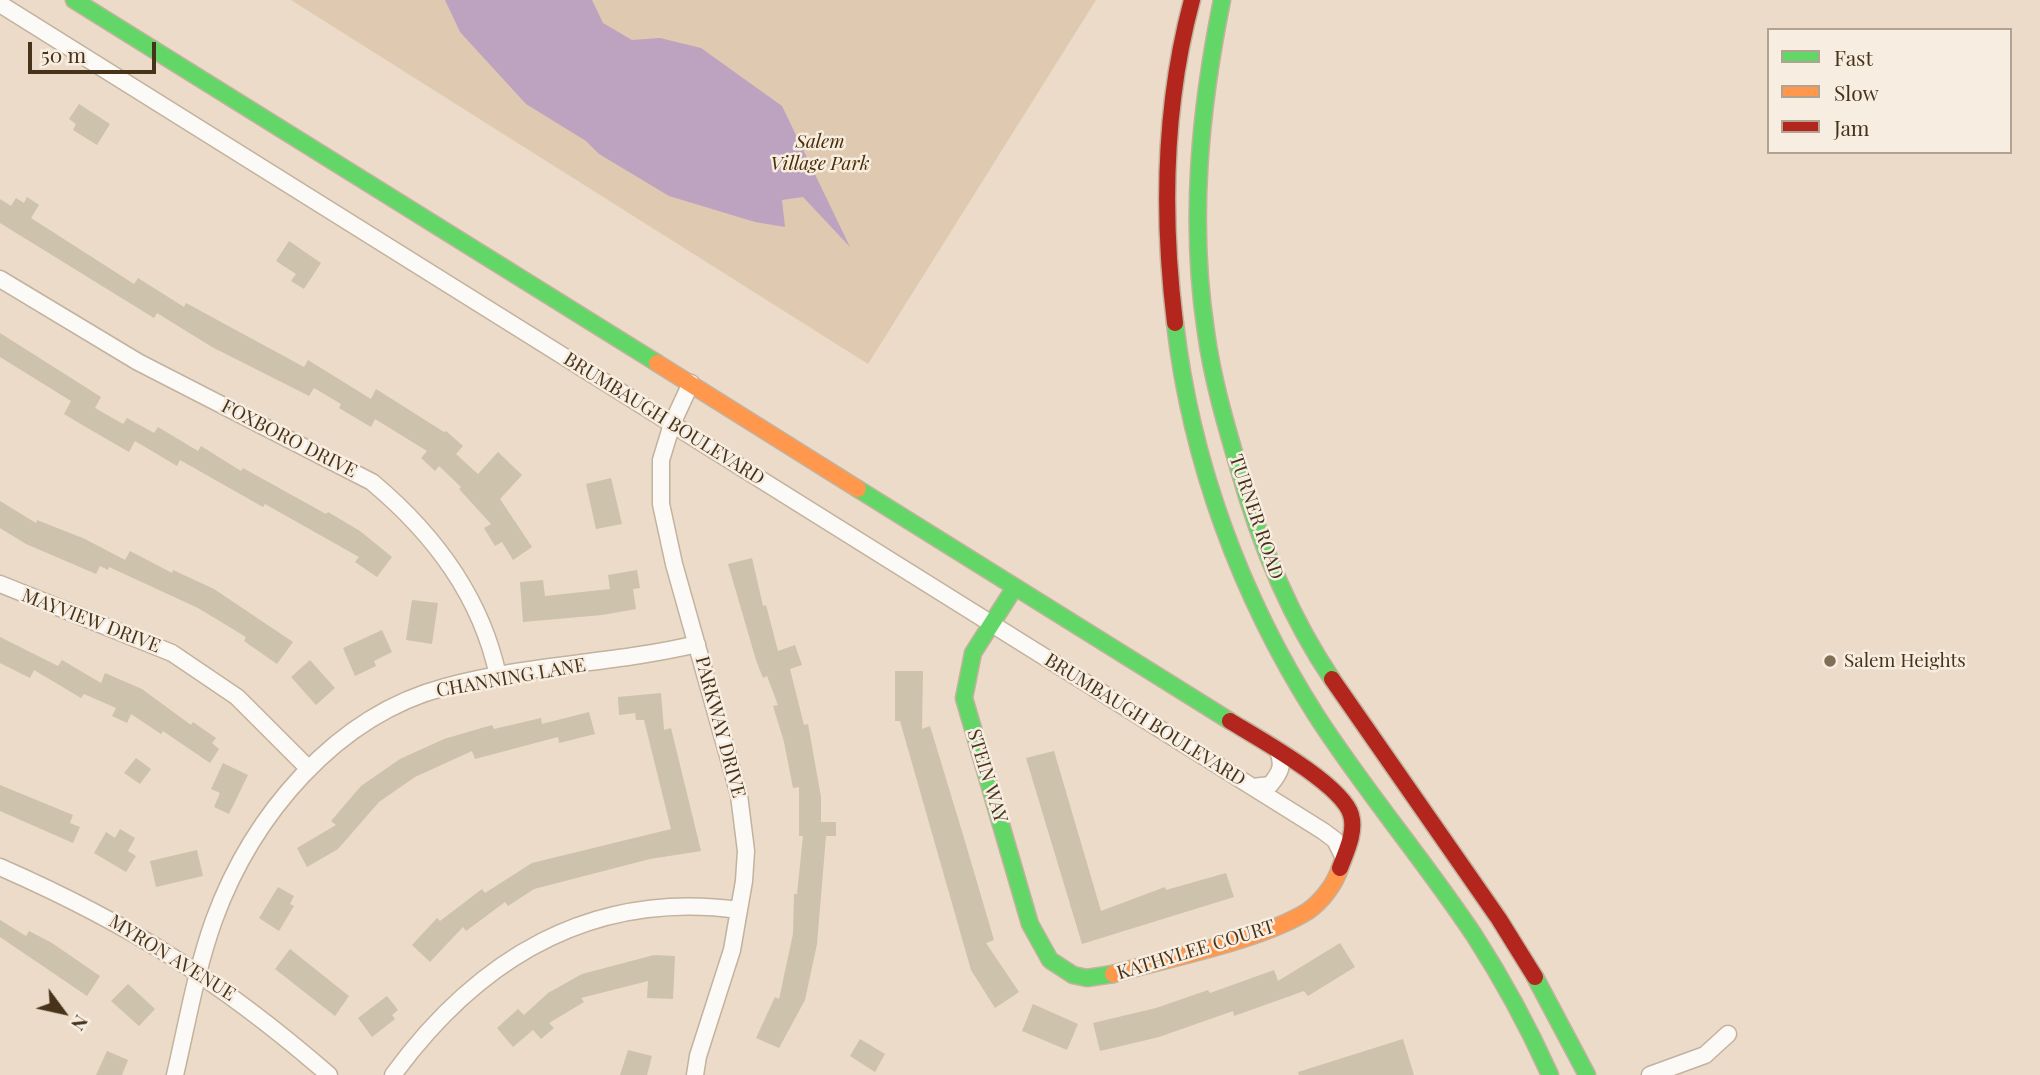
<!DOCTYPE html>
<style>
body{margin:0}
#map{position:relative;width:2040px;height:1075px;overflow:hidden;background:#ebdbc8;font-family:"Playfair Display",serif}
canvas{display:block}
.legend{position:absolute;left:1767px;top:28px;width:245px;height:126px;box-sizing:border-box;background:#f7ede1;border:2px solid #b1a391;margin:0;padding:9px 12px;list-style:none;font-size:21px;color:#47331a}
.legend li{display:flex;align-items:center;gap:14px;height:35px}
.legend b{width:35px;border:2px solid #b1a391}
.north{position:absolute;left:28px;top:977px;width:70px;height:70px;-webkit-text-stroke:5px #f7ede1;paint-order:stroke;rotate:123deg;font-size:19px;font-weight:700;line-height:28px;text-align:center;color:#47331a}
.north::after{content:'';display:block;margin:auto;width:24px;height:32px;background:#47331a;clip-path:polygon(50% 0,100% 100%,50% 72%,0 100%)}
.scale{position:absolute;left:28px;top:42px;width:128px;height:32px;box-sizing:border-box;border:4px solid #47331a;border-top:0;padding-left:9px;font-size:21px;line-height:24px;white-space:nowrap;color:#47331a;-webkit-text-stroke:5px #f7ede1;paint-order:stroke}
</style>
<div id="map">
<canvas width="2040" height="1075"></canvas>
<ul class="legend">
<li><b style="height:9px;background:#63d668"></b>Fast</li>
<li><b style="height:9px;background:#ff974d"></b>Slow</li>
<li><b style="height:9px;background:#b3261e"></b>Jam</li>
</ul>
<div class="north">N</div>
<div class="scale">50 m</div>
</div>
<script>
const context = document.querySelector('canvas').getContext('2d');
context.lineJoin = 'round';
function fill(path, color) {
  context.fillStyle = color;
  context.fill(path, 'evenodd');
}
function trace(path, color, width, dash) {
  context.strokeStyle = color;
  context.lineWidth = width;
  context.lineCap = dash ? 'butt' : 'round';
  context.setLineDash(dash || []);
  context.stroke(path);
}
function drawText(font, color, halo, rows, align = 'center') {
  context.font = font + ' "Playfair Display",serif';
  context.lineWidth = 5;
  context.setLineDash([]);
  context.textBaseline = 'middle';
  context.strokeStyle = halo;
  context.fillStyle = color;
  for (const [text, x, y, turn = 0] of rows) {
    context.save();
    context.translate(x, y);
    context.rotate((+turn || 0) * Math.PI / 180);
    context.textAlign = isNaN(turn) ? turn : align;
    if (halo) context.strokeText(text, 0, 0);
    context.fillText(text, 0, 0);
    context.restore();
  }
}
fill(new Path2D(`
 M291,0H1096L868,364Z`), '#dfc9b0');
fill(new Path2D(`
 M445,0H592L603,23L632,40L660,38L701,48L782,106L850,247L803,197L782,200L785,227L755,222L669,196L599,154L586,141L526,104L460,32Z`), '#bea3c1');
fill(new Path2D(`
 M79,104L110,124L97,145L73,130L76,124L69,119Z
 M27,197L39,205L31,218L134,284L138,278L184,307L186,303L304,367L308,360L371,399L376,389L444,432L446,431L463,446L456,454L478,474L498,452L522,475L500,499L532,547L513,560L502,542L495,546L484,528L491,524L459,489L461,487L439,466L435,471L421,458L427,451L375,419L371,427L339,408L341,404L314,388L309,396L212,347L157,313L154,318L0,223V199L11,206L16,198L24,203Z
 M289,241L321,263L304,289L291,281L296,274L276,261Z
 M0,333L101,397L95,408L123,424L127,418L154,433L158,427L198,451L201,446L241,471L243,468L326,514L328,512L360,531L392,557L377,577L355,562L359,557L265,504L263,507L180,460L177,466L135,441L129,452L84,426L64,414L71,401L0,357Z
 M611,478L622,524L596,529L586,484Z
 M0,501L36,523L37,520L85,539L125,560L130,551L172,573L173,570L214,589L293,642L277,664L244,641L246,637L198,608L109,567L108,570L100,566L96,574L26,544L0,528Z
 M752,558L763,606L766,605L778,651L795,645L802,665L790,669L804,725L808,724L821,797V822H836V836H826L817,944L805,1000L779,1048L756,1038L775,997L779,999L793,934L794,894H797L803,836H799V787L793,788L784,742L773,706L778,705L767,676L763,678L756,660L728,564Z
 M637,570L640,588L633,589L636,609L602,615L523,622L520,582L543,580L545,596L610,589L608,575Z
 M412,600L438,603L432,644L406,640Z
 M382,630L392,652L374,661L376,666L355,676L343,648Z
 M0,637L58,666L62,660L101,683L105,673L142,689L191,725L193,722L216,738L212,743L219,749L210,763L163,731L161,734L131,714L127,723L112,716L116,708L84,694L81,698L34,670L30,678L0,663Z
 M310,660L335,688L316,705L291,677Z
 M895,671H923L922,729L930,726L964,838L994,940L986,943L1019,992L995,1008L971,970L900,721H895Z
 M661,693L664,730L671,728L701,851L650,859L534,889L508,906L505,902L466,931L463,927L430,962L412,945L437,918L440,921L482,889L485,893L532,863L671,829L644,720H636L635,713L619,715L618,697Z
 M589,712L595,734L559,743L558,737L475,759L472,751L415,777L379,802L338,849L307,867L297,848L336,825L331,821L361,786L400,759L444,739L492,725L494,729L541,718L542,724Z
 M1054,751L1101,911L1165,887L1166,890L1226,873L1234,897L1082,944L1026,758Z
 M136,758L151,769L140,784L124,773Z
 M223,763L248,775L229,814L214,807L220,793L211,789Z
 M0,785L73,815L70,823L80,827L73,843L0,811Z
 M120,829L135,838L128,851L136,856L126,872L94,853L106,832L115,838Z
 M197,850L203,876L156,887L150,861Z
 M278,887L294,896L290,904L294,906L279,931L259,918Z
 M0,920L26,936L29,931L52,943L100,976L87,996L0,937Z
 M1340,943L1355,967L1308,996L1304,991L1234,1016L1233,1011L1159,1037L1100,1051L1093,1023L1156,1008L1208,990L1210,993L1274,970L1278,981Z
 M290,949L349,996L335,1016L275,969Z
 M654,955L675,956L673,999L647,998L648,981L581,998L584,1002L549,1023L554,1028L541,1039L533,1030L513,1047L497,1028L518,1009L524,1015L548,993L582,974Z
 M128,984L155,1009L139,1026L111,1001Z
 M387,996L398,1010L392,1015L395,1019L372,1037L358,1018Z
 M1033,1004L1078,1024L1067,1050L1022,1031Z
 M860,1039L885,1054L875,1072L850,1056Z
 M1403,1039L1414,1075H1299L1298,1072Z
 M628,1050L652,1056L647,1075H620Z
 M107,1051L128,1060L122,1075H96Z`), '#cdc2ab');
const street = new Path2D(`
 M0,4L1323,831L1335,840L1343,856
 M0,279L138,362L372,482C434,534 481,596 498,676
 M691,383L672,424L661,460V504L674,564L739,795L746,851L744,881L732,950L698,1056L695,1075
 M0,584L172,653L237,697L309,769
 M1253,787L1270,785C1280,773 1284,766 1278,751
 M0,867C130,924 222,982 329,1075
 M175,1075C187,1024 196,970 214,920C252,816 335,716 445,687C527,664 614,664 697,644
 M393,1075C478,959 591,890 739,910
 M1650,1075L1705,1055L1728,1034`);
const fast = new Path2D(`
 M74,0L657,363
 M1222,0C1200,109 1189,221 1206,332C1212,377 1225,422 1238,466C1259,541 1288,614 1332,679
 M1175,323C1191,462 1241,597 1316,715C1365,791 1424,860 1474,935C1503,980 1528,1026 1550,1075
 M858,489L1230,721
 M1015,587L973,653L964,698L1030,924L1050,960L1073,975L1087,978L1113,974
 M1535,977L1587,1075`);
const slow = new Path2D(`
 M657,363L858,489
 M1113,974C1169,958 1260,941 1308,911C1322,901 1335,884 1340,868`);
const jam = new Path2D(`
 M1175,323C1162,217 1164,104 1192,0
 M1332,679L1499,919L1535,977
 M1230,721C1258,738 1343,785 1351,815C1356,832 1346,852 1340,868`);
trace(street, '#c2b29e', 19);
trace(fast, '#c2b29e', 19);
trace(slow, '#c2b29e', 19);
trace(jam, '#c2b29e', 19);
trace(street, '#fcfaf7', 16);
trace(fast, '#63d668', 16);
trace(slow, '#ff974d', 16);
trace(jam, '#b3261e', 16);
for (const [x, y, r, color] of [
 [1830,661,7,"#806e57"]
]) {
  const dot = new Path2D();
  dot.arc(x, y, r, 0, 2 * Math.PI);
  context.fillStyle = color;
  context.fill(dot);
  trace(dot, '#f7ede1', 2.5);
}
drawText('italic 19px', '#4a2e04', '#f7ede1', [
 ["Salem",820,142],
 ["Village Park",820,164]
]);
drawText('19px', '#47331a', '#f7ede1', [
 ["BRUMBAUGH BOULEVARD",664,419,32],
 ["FOXBORO DRIVE",289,439,27],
 ["TURNER ROAD",1256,517,71],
 ["MAYVIEW DRIVE",91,621,21],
 ["CHANNING LANE",511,678,-10],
 ["BRUMBAUGH BOULEVARD",1145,720,32],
 ["PARKWAY DRIVE",720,727,75],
 ["STEIN WAY",987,776,73],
 ["KATHYLEE COURT",1196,950,-17],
 ["MYRON AVENUE",172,958,32]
]);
drawText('19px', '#47331a', '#f7ede1', [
 ["Salem Heights",1844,661]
], 'left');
</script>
